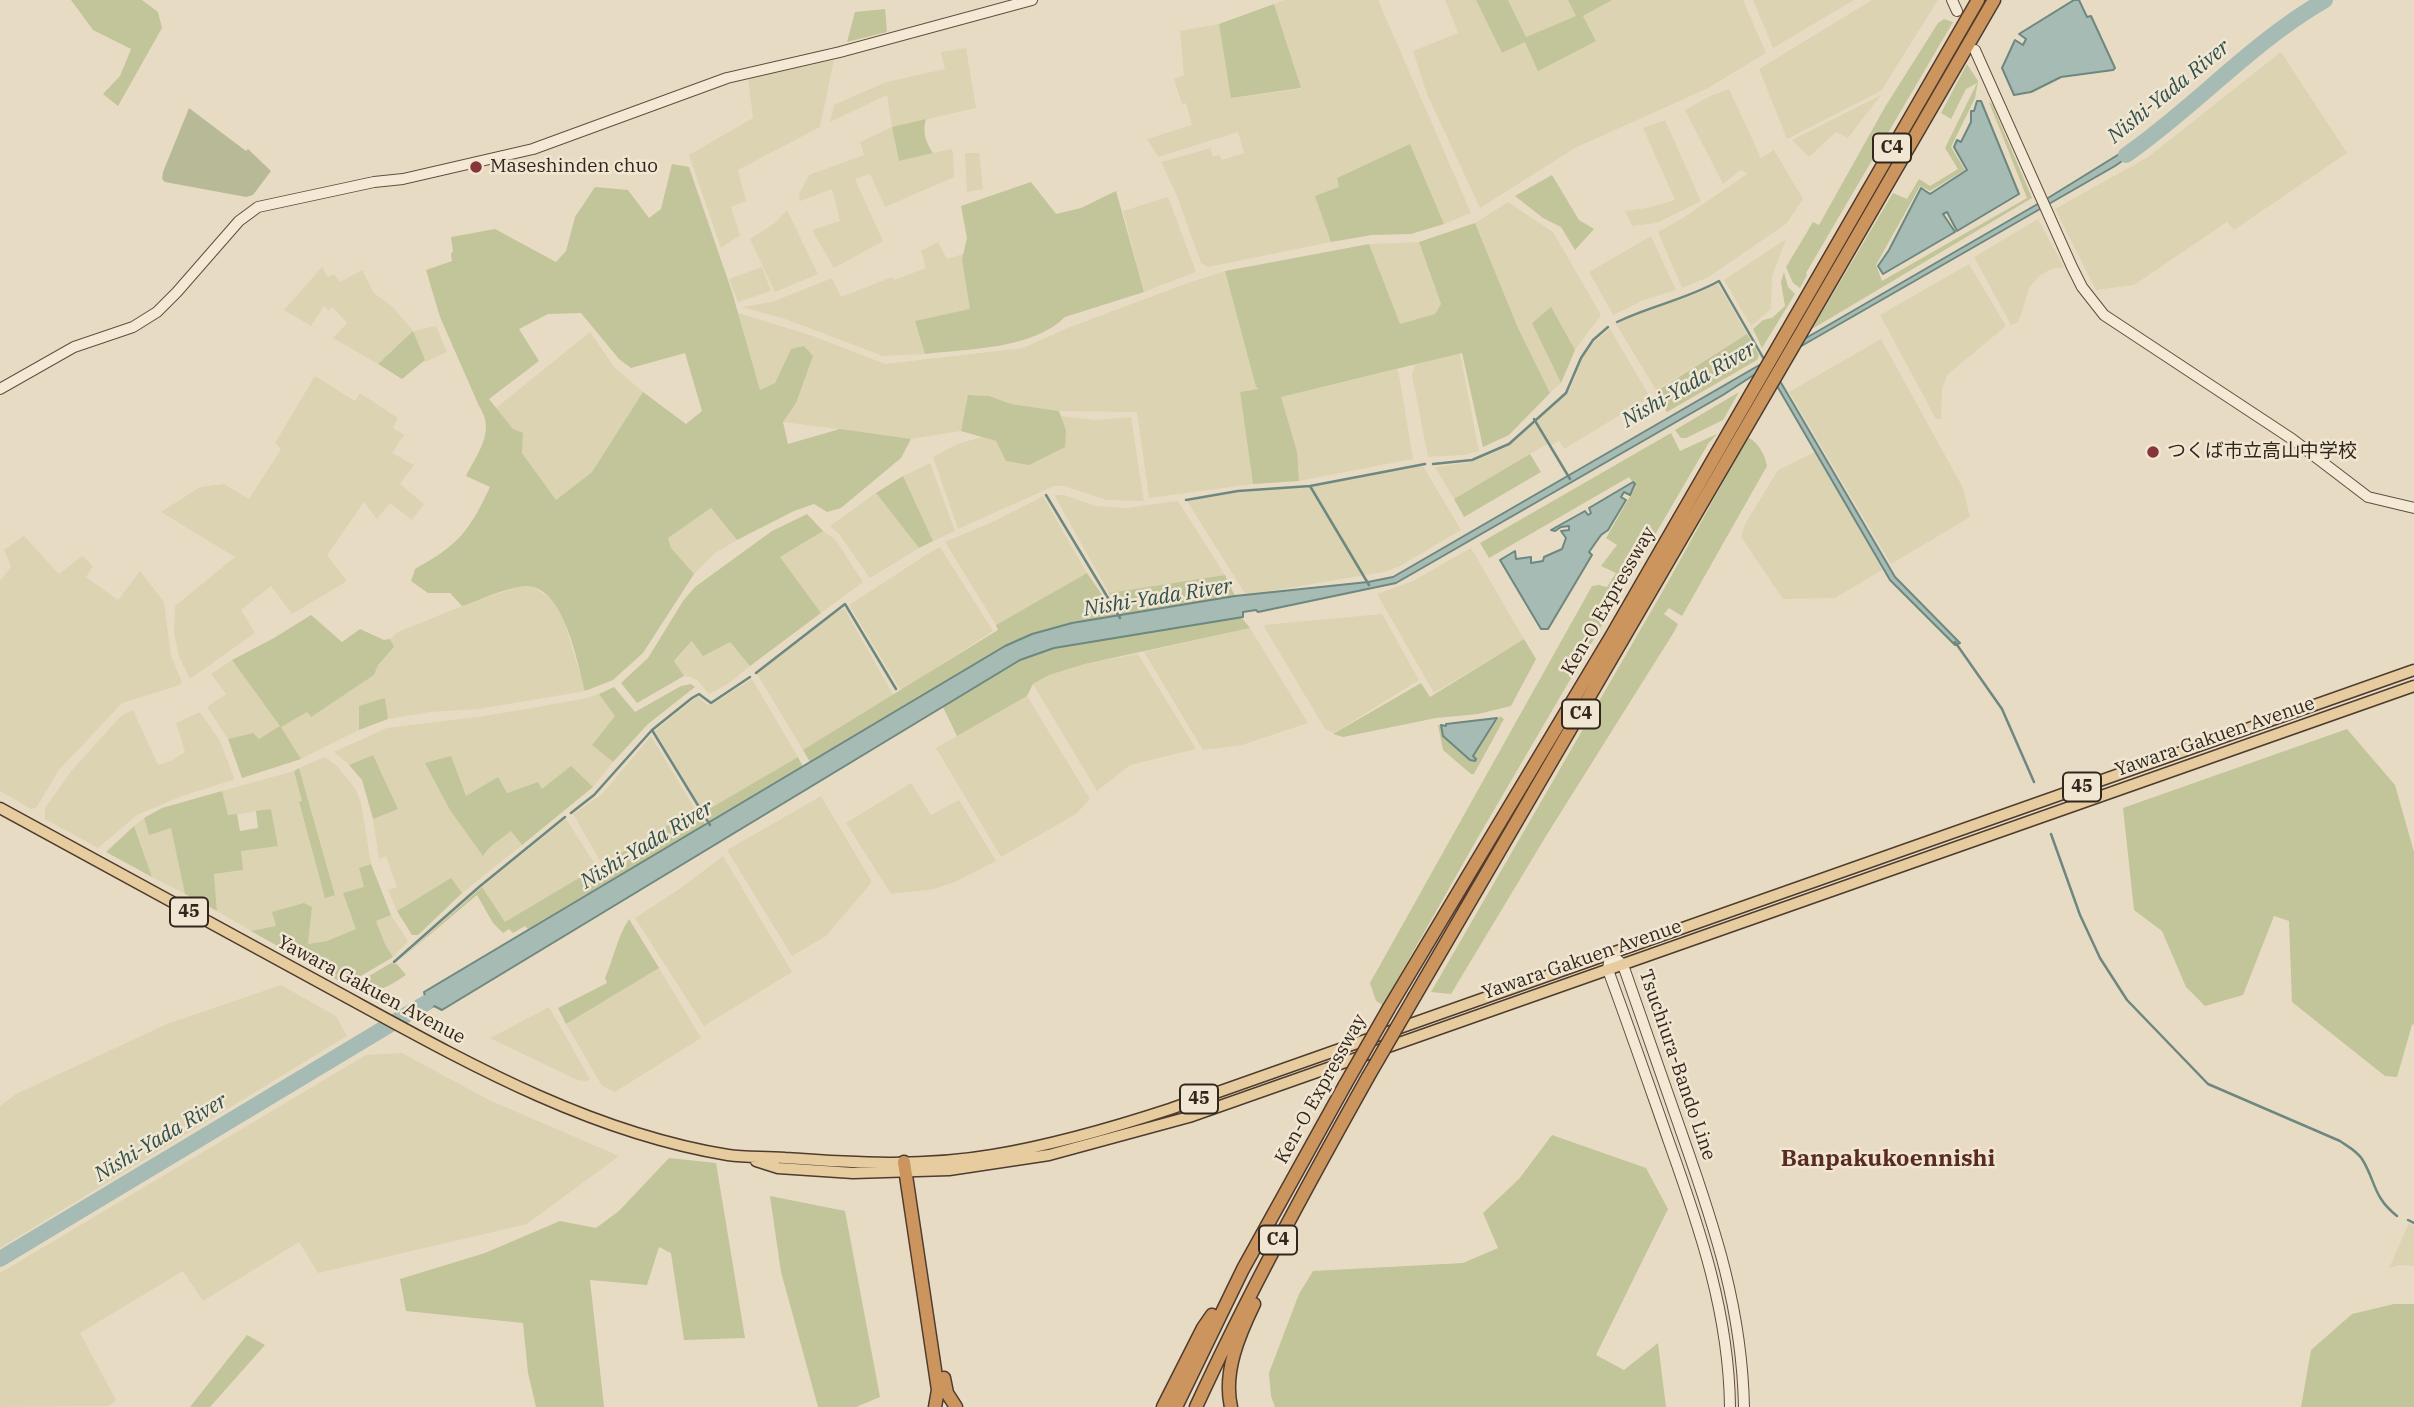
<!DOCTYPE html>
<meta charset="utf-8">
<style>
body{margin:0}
canvas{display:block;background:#e8dbc3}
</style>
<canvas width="2414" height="1407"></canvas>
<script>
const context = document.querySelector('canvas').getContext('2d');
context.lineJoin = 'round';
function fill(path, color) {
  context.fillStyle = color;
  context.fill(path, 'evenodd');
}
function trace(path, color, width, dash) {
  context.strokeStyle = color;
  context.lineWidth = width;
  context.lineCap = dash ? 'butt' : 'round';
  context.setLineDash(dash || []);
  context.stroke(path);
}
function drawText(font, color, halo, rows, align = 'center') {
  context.font = font + ' "IBM Plex Serif","Noto Sans JP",serif';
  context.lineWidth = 5;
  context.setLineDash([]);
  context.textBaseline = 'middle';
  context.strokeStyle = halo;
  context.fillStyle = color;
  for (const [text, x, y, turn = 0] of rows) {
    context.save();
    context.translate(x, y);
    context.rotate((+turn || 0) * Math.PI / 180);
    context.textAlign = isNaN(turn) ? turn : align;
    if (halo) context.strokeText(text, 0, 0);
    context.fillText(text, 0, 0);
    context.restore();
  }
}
fill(new Path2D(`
 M1285,0H1378L1471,213L1444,224L1410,144L1337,178L1340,187L1316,196L1331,242L1208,267L1201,263L1177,196L1161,162L1211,148L1212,156L1219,155L1222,160L1244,153L1238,132L1158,157L1147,139L1192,125L1186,103L1182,104L1174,79L1184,75L1180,31L1219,24L1232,98L1301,89L1274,4Z
 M1445,0H1476L1502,53L1525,42L1596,41L1583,16L1612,0H1743L1766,53L1708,88L1575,148L1480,208L1427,94L1413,51L1458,33Z
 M1508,0H1568L1577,16L1526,37Z
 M1753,0H1854L1773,48Z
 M1872,0H1938L1881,91L1787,139L1759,69Z
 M966,48L976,108L893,127L899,161L951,149L953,152L954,177L885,207L870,174L855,179L883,241L834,268L812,230L840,221L832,189L800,201L799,194L809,175L864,155L860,142L892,127L887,95L830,122L834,105L886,82L945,69L941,52Z
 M2281,52L2347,153L2234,230L2227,222L2134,285L2096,290L2055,209L2148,157Z
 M834,60L820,127L738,170L746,201L731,207L740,235L721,248L689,155L753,118L748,78Z
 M1729,89L1761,158L1774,150L1803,199L1786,224L1707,278L1682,288L1658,232L1683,218L1747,174L1741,170L1723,184L1685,110L1708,97Z
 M1881,95L1848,138L1836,132L1809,157L1792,140Z
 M1665,120L1701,201L1657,223L1632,226L1625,211L1647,208L1675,200L1643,128Z
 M965,153H979L983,189L967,192Z
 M1168,197L1196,272L1144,292L1123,211Z
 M1508,202L1553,232L1601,315L1575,350L1551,308L1532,322L1561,383L1550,393L1518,328L1475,223Z
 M787,210L818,274L775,292L750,239L775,223Z
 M2038,219L2064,267L2051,269L2039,276L2029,288L2021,315L2017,323L2011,325L1974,257Z
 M1651,236L1676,290L1644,300L1613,315L1589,272Z
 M1786,239L1772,277L1771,309L1751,326L1724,280Z
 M938,242L947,259L963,254L971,310L916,321L925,354L883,356L785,319L742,307L772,302L832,278L841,297L892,277L894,280L926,268L921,251Z
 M1419,242L1441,304L1435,314L1399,325L1369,244Z
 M1969,264L2006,326L1947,375L1942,390L1941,419H1936L1880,315Z
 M322,267L328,277L334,274L340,282L362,270L374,293L393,307L413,331L436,326L447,352L425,362L413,331L378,364L333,338L347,323L332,307L329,310L324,306L311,326L284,310Z
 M762,267L771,291L738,302L729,279Z
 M1225,271L1256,387L1260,389L1240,393L1253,484L1149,498L1137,412L1059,411L1011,404L989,396L969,395L961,431L911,439L783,422L796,403L791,349L775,383L760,390L738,313L810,335L885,364L1023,348L1070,327L1185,284Z
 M1718,284L1747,334L1656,390L1616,324L1638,313L1694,295Z
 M1610,329L1650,397L1564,449L1559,441L1551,445L1536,419L1570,390L1582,359L1592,344Z
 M590,332L615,368L643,392L592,472L556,500L522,453L513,429L496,408Z
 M1881,339L1963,488L1970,517L1891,564L1789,392Z
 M1460,353L1479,451L1463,455L1428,457L1412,375L1415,365Z
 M1398,369L1413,459L1299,481L1298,465L1280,397Z
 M315,376L355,401L360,393L398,418L393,428L404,435L392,453L414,465L400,484L424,504L412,520L390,503L377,519L364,502L327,555L347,581L292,614L271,586L241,610L255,633L190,679L179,657L174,632L175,606L235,557L161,512L200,487L224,484L249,499L281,449L275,443Z
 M1061,416L1095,420L1131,417L1144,501L1107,500L1064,486H1054L958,529L933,457L957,444L982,437L996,441L1066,430Z
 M1534,422L1547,444L1454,499L1435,467L1472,462L1507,447Z
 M1817,451L1882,570L1835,598L1783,599L1741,537L1745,524L1778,470Z
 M930,463L955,531L933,541L903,476Z
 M1423,466L1461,530L1400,566L1384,572L1246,595L1187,501L1267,488L1307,487Z
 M876,493L919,548L870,578L839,534L830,526Z
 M1054,495H1064L1096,506L1126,508L1178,501L1225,575L1109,593Z
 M1043,496L1087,573L996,625L945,542L999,519Z
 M711,508L737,540L715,553L694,574L671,548L668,538Z
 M823,531L835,539L863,582L821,613L780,557Z
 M24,536L59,574L82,556L93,566L86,577L118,600L140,571L164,602L171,656L182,682L180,685L122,703L59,770L36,808L31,809L0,791V581L11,567L4,550Z
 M940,547L993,631L901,691L849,605L926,555Z
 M1471,548L1524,639L1434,693L1377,594L1413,581Z
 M520,586H533L552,600L562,613L585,691L478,709L430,712L388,719L385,699L359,706V730L301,759L281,727L258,739L253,733L228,739L207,707L226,694L211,674L232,660L280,726L307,711L310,717L374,675L378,665L394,647L390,639L398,632L462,606Z
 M844,608L894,696L803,750L757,674L825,619Z
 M1382,614L1419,680L1334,733L1325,729L1263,625Z
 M1250,628L1308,723L1242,745L1203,750L1144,652Z
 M693,641L730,642L750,666L728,684L709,694L698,681L691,677L684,676L674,662Z
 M1138,654L1196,749L1130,765L1097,791L1033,684L1049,675L1085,664Z
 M752,679L798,757L704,812L655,731L698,696L706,704L711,705Z
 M599,694L615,716L592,745L613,762L593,787L571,767L542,789L538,782L507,793L484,856L490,847L511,831L522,845L462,893L450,879L397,911L388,890L397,887L386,856L379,859L373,819L398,809L373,755L349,765L334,752L387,728L485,716L583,699Z
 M1027,696L1090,799L1076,814L1001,857L936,748Z
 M133,710L158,765L171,761L185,752L176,723L200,712L220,741L234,778L233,780L182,796L137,815L98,848L45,819V808L72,770L122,715Z
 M651,736L695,809L602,864L573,814L602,794Z
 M325,757L337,766L355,788L361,803L371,864L359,868L364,887L356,929L327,941L308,944L312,907L277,926L251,931L217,911L214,874L243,870L240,851L278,845L271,809L228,816L222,791L294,771L302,801L299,803L325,897L335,894L299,768Z
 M911,783L931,815L959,800L996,861L955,882L934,889L891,894L846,823Z
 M821,796L872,882L826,936L792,956L727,850Z
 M144,818L149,834L171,828L185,894L152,877L134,826Z
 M566,819L597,867L505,923L482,887Z
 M723,856L792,972L704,1026L635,918L681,888Z
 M391,915L408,941L393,957L385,944L376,921Z
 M659,968L701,1038L615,1092L602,1086L566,1024Z
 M281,985L336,1016L347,1036L0,1248V1106L16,1094L167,1024Z
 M549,1007L590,1079L586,1081L577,1080L490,1038Z
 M402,1053L489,1100L619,1156L527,1224L318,1273L299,1242L203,1301L183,1271L80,1333L116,1400L109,1406L0,1407V1273L366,1055Z
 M2409,1223L2414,1226V1266L2401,1265L2389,1268Z`), '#dcd3b2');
fill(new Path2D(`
 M71,0H142L158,12L162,28L118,106L103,94L120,76L131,49L93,30Z
 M1476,0H1508L1526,37L1576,16L1568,0H1612L1583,16L1596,41L1538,71L1525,42L1502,53Z
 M1274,4L1301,88L1231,98L1219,24Z
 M885,9L887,32L847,42L855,12Z
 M1944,19L1953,22L1806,273L1807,275L1800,288L1793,283L1786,267L1813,222L1819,225L1885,107L1938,23Z
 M1967,64L1978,81L1975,98L1951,147L1965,170L1930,191L1920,186L1876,265L1882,281L2027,198L1989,102L1992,104L2032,198L1812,329L1893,193L1907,199L1919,179L1930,186L1958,169L1945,148L1977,83L1966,89L1951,119L1941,113Z
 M926,119C922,132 926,143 933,153L899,161L892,127Z
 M1410,144L1444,224L1411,234L1372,235L1331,242L1315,196L1339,187L1337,178Z
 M672,164L689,167L732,292L760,390L775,383L791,349L804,346L813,356L796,403L783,422L788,444L840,429L911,439L901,458L841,508L827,512L814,504L794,511L737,540L711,508L668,538L671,548L694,574L643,653L613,680L585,691C577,662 564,583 524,586C504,588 481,600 462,606L450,593H428L411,581L415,569C458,545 469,532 490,487L466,476C478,452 496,431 479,406L440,317L426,270L452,261L451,254L453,251L451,237L495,229L556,262L566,251L575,217L595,187L628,190L649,218L661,209ZM581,313L619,359L631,368L685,353L702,411L686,424L643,392L592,472L556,500L522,453L523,433L513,429L489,399L539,361L519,329L548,314Z
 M1552,175L1579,220L1594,229L1575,250L1561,227L1543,218L1515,196Z
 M1031,182L1056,214L1081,208L1116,191L1144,292L1065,317C1034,349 966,349 925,354L915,321L970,309L962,259L967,238L961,206Z
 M1475,223L1518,328L1550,393L1509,435L1483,447L1462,353L1281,397L1297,452L1299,481L1253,484L1240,392L1259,389L1256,387L1225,271L1369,244L1400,324L1435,314L1441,304L1419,242Z
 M1784,272L1788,287L1795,294L1762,348L1753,329L1763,320L1772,318L1785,306L1781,282Z
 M1551,307L1575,350L1561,383L1532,323Z
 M413,331L425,360L402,379L378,364Z
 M1747,334L1759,355L1757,360L1667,412L1655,392Z
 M1739,392L1723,420L1686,438H1681L1675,430Z
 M968,395L989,396L1011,404L1059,411L1066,430L1065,447L1029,465L1006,461L996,441L961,431Z
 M1671,433L1680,451L1717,434L1708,444L1477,839L1383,1005L1376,1001L1370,983L1592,586L1599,585L1607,587L1616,573L1601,566L1617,545L1606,538L1636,486L1629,477L1489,558L1480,543Z
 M1748,437C1760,445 1764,453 1767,466L1682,616L1669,608L1664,614L1678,624L1674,632L1546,836L1451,994L1431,992L1668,582Z
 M1530,454L1541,472L1464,517L1454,499Z
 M903,476L933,541L919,548L876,493Z
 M807,514L823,531L780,557L821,613L750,666L730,642L703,656L692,641L674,661L684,676L637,703L621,683L648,658L683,601L695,587L772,531Z
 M1087,573L1116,615C1077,622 1041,630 1005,646L810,762L803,750L998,630L996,625Z
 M1225,575L1235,596L1122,615L1109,593Z
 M311,615L342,642L360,629L384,640L390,639L394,647L378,665L374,675L311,717L307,712L281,727L301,759L242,778L228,739L253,733L259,739L280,726L232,660L274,638Z
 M1241,617L1250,628L1085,664L1049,675L1033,684L1027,696L957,736L943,707L1020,660L1054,648Z
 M1524,639L1536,659L1511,706L1478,714L1436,718L1343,737L1333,734L1421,683L1430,697Z
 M691,684L695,687L648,724L613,762L592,745L615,716L599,694L614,687L635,712L681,686Z
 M385,698L388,719L359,730V706Z
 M1500,716L1504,719L1474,774H1471L1443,750L1438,725H1441L1443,736L1471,759Z
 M2347,729L2395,785L2414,852V1024L2412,1025L2397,1077L2385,1076L2292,1002L2289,921L2274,916L2243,995L2205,1006L2186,987L2162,931L2134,910L2123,808Z
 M373,755L398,809L373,819L362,780L349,765Z
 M451,756L466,796L498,777L507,793L538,782L542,789L571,766L593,787L522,845L511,831L490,847L483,856L450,810L425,763Z
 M798,757L803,767L710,822L704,812Z
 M299,768L335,895L325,898L299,802L302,801L294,771Z
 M222,791L228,815L237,814L240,831L258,828L256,811L271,809L278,846L241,851L243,870L214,874L217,911L185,894L171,828L149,835L144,818L162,808Z
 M695,809L705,824L528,929L525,926L513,933L509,929L503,933L493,923L477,895L396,963L406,975C390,986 372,997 354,987L357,983L391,963L395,964L482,887L505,922Z
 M134,826L152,877L106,852Z
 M371,864L391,915L376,921L385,944L393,957L349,983H343L251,931L276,926L272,912L304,903L312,907L308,944L327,941L356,929L343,893L364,887L359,868Z
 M451,878L462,893L418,935H412L397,911Z
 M629,919L659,968L566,1024L558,1008L607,983L605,978C614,958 617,937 629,919Z
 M1552,1135L1646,1168L1668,1209L1596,1355L1624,1370L1658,1343L1666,1407H1275L1271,1396L1269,1373L1299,1294L1313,1271L1463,1263L1498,1248L1483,1213L1519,1179Z
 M669,1158L716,1163L745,1338L684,1340L671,1253L659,1247L647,1285L590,1280L604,1407H536L528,1373L523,1323L406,1311L400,1279L485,1253L560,1221L596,1228L619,1211Z
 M770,1196L845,1211L880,1397L856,1407H818L781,1272Z
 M2394,1304H2414V1407H2301L2311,1350L2352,1314Z
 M247,1335L265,1345L210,1407H190Z`), '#c2c499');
fill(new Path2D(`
 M189,108L246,151L248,149L271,171L253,195L246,197L165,182L162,179L163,172Z`), '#b8ba97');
const water = new Path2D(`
 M2074,0H2079L2087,17L2091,16L2115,68L2113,70L2061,77L2031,92L2014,95L2002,68L2015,40L2023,45L2026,39L2019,34Z
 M1977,101H1981L2019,194L1957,231L1947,212L1943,214L1955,232L1883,274L1878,266L1889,250L1921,188L1930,194L1967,170L1954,147L1957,140L1961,142L1971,122V111H1974Z
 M2142,140L2145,145L2115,166L1770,364L1895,577L1960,643L1955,645L1890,580L1766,367L1723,395L1396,583L1258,612L1256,610L1243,612V617L1054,648L1020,660L442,1010L434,1006L415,1016L405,1013L426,1001L424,992L1005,646L1032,634L1072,623L1235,596L1368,582L1393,577L2048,198Z
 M1633,482L1635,484L1630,495L1624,492L1621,497L1626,500L1608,530L1601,535L1589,552L1592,555L1548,629H1541L1500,560L1515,551L1516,559L1531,557V563L1543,561L1544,557L1562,549L1566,538L1561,531L1569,530V526L1561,527L1555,531L1551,530L1585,511L1588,515L1591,513L1589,508Z
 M1497,718L1473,756L1476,759L1475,761L1470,760L1443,736L1441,725L1446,726V724Z`);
fill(water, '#a5bbb3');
trace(water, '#6d8880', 2);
trace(new Path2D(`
 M1617,322C1650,306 1687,299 1719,281L1765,361
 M1534,419L1570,479
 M1433,464L1472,460L1509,444L1566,393L1581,358L1593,340L1608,327
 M1310,486L1369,585
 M1046,495L1120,618
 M1186,500L1238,491L1310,486L1425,464
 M1955,642L2002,709L2034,782
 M756,673L845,604L896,689
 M652,730L710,825
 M571,813L594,795L652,730L692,698L699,694L711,703L750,677
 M2051,834L2080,915L2100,958L2127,1000L2208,1084L2340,1141C2347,1146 2357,1151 2362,1159C2376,1181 2372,1196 2397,1216
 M394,962L479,887L565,817
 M2408,1220L2414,1223`), '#6d8880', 2.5);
trace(new Path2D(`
 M2126,155C2195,107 2252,42 2325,0
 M0,1259L426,1003`), '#a5bbb3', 16);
const secondary = new Path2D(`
 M1952,0L1957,11
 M1975,50L2072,267L2082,287L2104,315L2292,439L2368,497L2414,508
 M0,389L74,347L133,327L157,312L177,292L239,221L258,207L374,182L403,179L533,149L727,78L840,52L1032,0
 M1611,954L1623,965C1643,1022 1663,1080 1683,1137C1715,1228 1742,1309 1744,1407
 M1609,962L1608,970C1629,1027 1649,1085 1669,1142C1700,1229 1729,1314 1730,1407`);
const primary = new Path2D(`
 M0,808C113,870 226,932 339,993C462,1060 587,1132 728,1155C747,1158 766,1156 785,1158C854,1163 924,1167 993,1155C1053,1145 1112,1128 1170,1109L2414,670
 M756,1161L778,1168L853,1173L949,1170L1049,1155L1189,1117L2414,686`);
const highway = new Path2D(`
 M1415,996C1610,665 1801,332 1994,0
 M1389,1008L1612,635L1978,0
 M904,1162L938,1390L935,1407
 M944,1378L947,1393L956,1407
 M1163,1407L1203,1328L1212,1315
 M1176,1407L1243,1269L1345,1085
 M1196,1407C1248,1294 1307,1186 1368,1077
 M1231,1407C1223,1372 1239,1335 1254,1304`);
trace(secondary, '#624e3f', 12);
trace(primary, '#4e3c30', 13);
trace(highway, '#4e3c30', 15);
trace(secondary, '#f4e9d5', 10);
trace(primary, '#e7cc9f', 10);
trace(highway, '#cd955e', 12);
const highwayBridge = new Path2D(`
 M1368,1077L1415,996
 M1345,1085L1389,1008`);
trace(highwayBridge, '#4e3c30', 15, []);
trace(highwayBridge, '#cd955e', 12);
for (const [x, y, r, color] of [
 [476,167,7,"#87343a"],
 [2153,452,7,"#87343a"]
]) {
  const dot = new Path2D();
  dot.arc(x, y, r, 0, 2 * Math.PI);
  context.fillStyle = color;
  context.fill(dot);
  trace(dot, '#f0e6d2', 2.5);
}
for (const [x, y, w] of [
 [1892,148,38],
 [1581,714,38],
 [2082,787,38],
 [189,912,38],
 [1199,1099,38],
 [1278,1240,38]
]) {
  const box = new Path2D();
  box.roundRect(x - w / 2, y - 14.5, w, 29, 5);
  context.fillStyle = '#f0e6d2';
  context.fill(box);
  trace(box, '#32271e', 2);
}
drawText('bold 18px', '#32271e', null, [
 ["C4",1892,148],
 ["C4",1581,714],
 ["45",2082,787],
 ["45",189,912],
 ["45",1199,1099],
 ["C4",1278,1240]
]);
drawText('19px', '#32271e', '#f0e6d2', [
 ["Maseshinden chuo",490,167],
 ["つくば市立高山中学校",2167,452]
], 'left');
drawText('19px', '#32271e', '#f0e6d2', [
 ["Ken-O Expressway",1609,601,-60],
 ["Yawara Gakuen Avenue",2215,737,-19],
 ["Yawara Gakuen Avenue",1582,960,-19],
 ["Yawara Gakuen Avenue",371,990,28],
 ["Tsuchiura-Bando Line",1677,1065,71],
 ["Ken-O Expressway",1321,1089,-61]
]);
drawText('italic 21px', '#2f504c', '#f0e6d2', [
 ["Nishi-Yada River",2169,92,-39],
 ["Nishi-Yada River",1689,385,-30],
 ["Nishi-Yada River",1158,598,-9],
 ["Nishi-Yada River",647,845,-31],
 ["Nishi-Yada River",161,1138,-31]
]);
drawText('bold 23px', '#592b23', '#f0e6d2', [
 ["Banpakukoennishi",1888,1159]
]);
</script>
